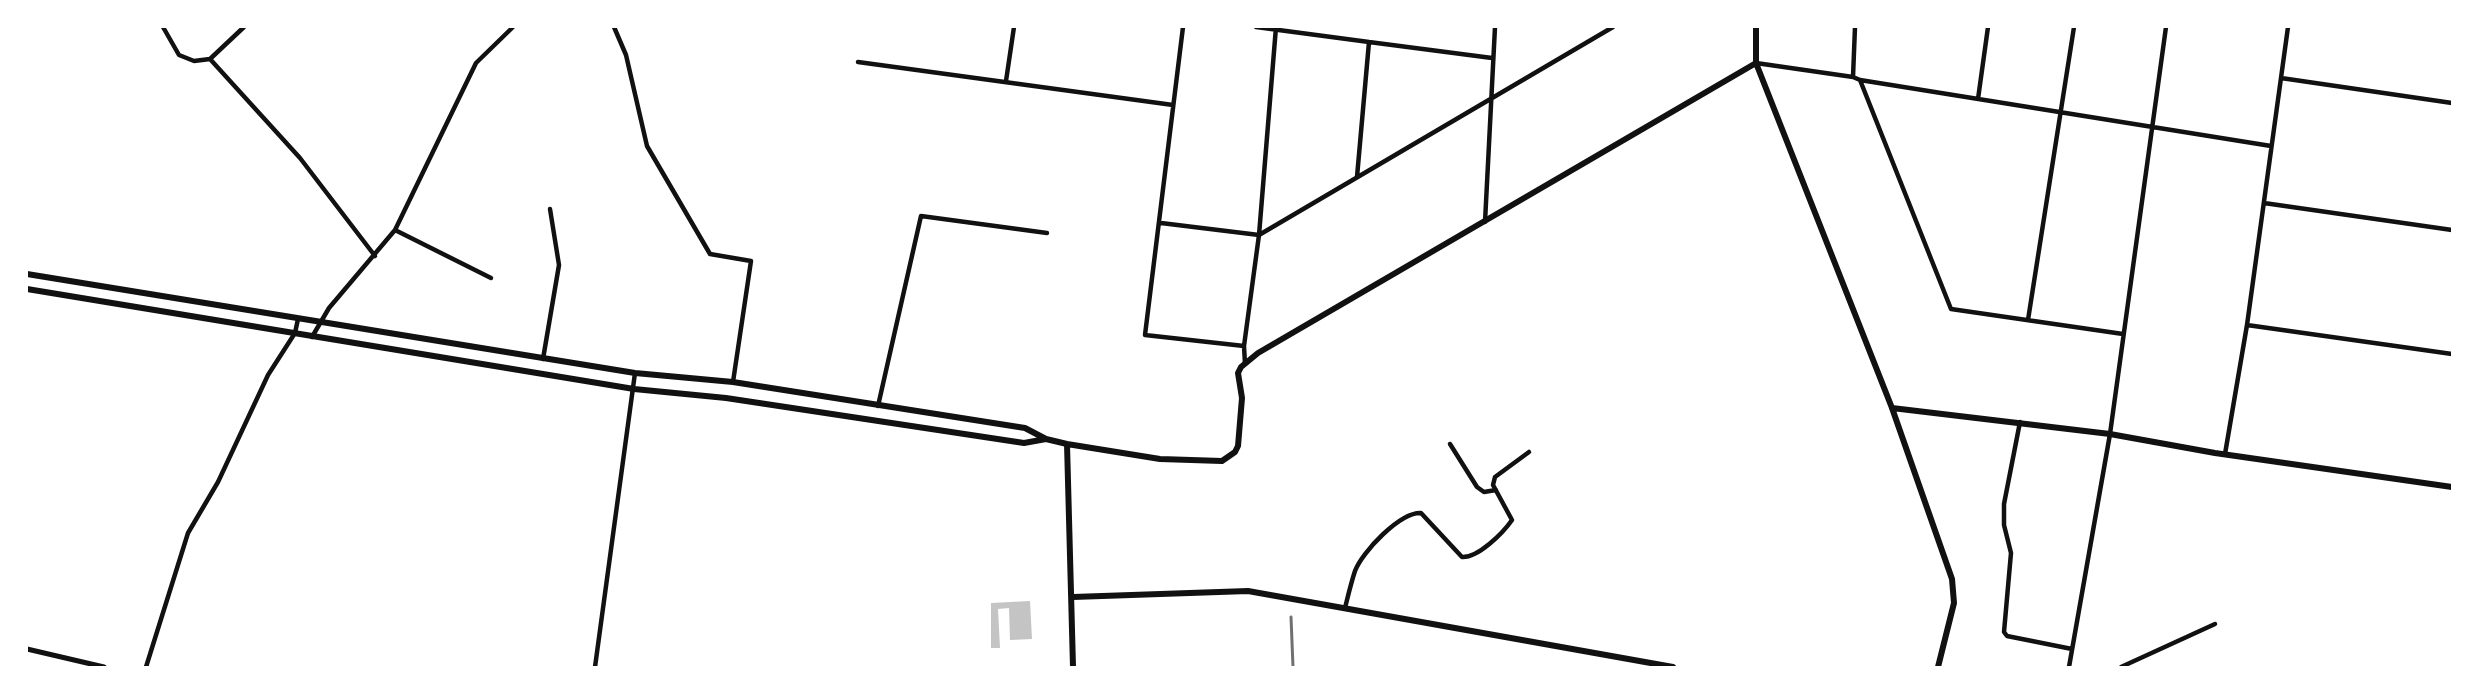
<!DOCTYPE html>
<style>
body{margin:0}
#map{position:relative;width:2479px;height:694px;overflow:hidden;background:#fff;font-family:Ubuntu,sans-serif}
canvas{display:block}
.frame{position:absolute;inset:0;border:28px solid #fff;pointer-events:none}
</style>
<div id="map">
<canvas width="2479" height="694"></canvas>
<div class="frame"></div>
</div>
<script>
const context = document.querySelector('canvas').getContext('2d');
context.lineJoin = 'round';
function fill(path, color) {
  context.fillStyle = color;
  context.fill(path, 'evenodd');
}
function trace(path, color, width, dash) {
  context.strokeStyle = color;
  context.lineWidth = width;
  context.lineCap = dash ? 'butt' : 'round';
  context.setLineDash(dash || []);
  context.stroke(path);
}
fill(new Path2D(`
 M1030,601L1032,639L1010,640L1009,608L998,609L1000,648H991V603Z`), '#c4c4c4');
trace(new Path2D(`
 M163,27L179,55L194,61L210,59L300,158L375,256
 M614,27L626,55L647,146L710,254L751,261L733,382
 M1183,27L1145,335L1244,346
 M1256,27L1369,42
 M1855,27L1853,77L1860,80L2271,146
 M210,59L244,27
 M858,62L1173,105
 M1756,63L1853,77
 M2281,78L2452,103
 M1860,80L1951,309L2123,334
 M1006,81L1014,27
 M1978,99L1988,27
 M1357,177L1369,42L1492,58
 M2264,203L2452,230
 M1485,222L1495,27
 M1161,223L1259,235L1613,27
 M395,230L491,278
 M2028,320L2074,27
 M2247,325L2452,354
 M312,337L329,308L395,230L476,63L513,27
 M543,359L559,265L550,209
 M1245,364L1244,346L1259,235L1276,27
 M878,406L921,216L1047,233
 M2020,422L2004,504V525L2011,553L2004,632L2007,636L2072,649
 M1450,444L1477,487L1484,492L1496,490
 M2225,454L2247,325L2288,27
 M1345,608C1348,596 1351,583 1355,571C1362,552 1400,512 1421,513L1462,557C1478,558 1503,533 1512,520L1493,485L1495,477L1529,452
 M146,667L188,533L218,482L268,375L295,333L298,319
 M595,667L635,373
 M2069,667L2110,434L2166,27
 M2121,667L2215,624`), '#111', 4.5);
trace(new Path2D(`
 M27,649L104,667`), '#111', 5);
trace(new Path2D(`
 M1756,27V63L1892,408L1952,579L1954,603L1938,667
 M27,274L635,373L733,382L1025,428L1046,439L1067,444L1160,459L1222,461L1235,452L1238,446L1242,398L1238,373L1241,367L1258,353L1756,63
 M27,289L634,389L726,398L1024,443L1046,439
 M1892,408L2110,434L2215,453L2452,487
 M1067,444L1073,667
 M1073,597L1248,591L1673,667`), '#111', 6);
trace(new Path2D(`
 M1291,617L1293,667`), '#707070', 3);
</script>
